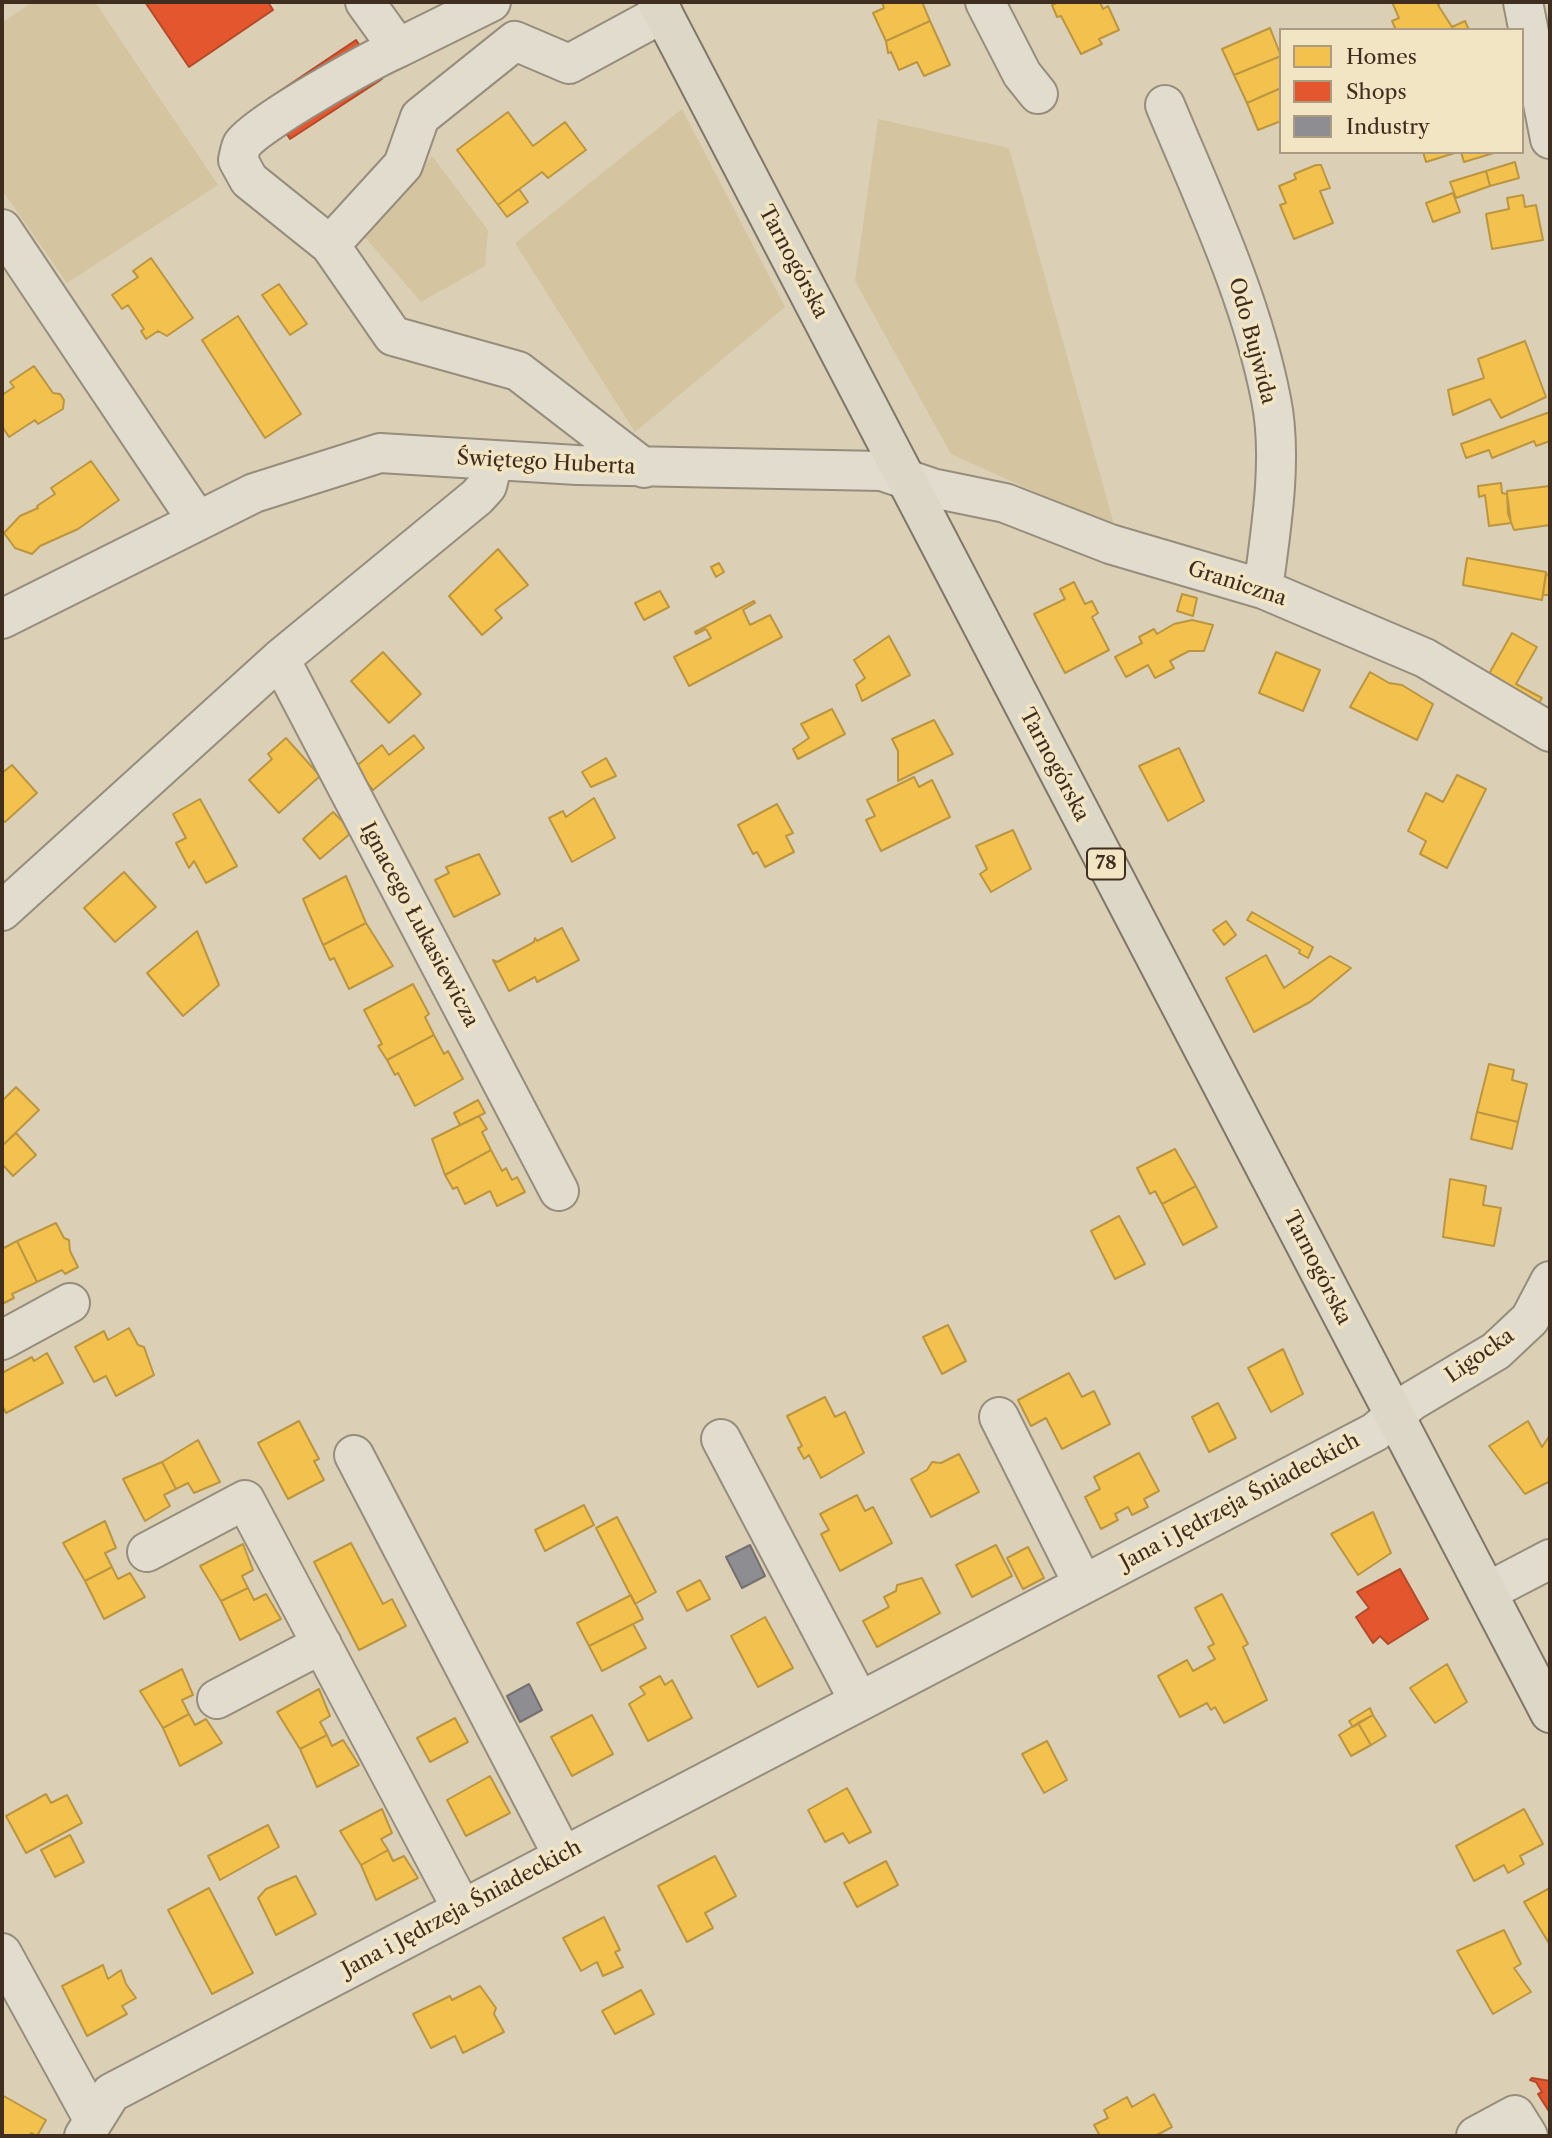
<!DOCTYPE html>
<meta charset="utf-8">
<style>
body{margin:0}
#map{position:relative;width:1552px;height:2138px;overflow:hidden;background:#dbd0b5;font-family:"Libre Caslon Text",serif}
canvas{display:block}
.frame{position:absolute;inset:0;border:4px solid #3f2d20;pointer-events:none}
.legend{position:absolute;left:1279px;top:28px;width:245px;height:126px;box-sizing:border-box;background:#f2e5c4;border:2px solid #aa9b82;margin:0;padding:9px 12px;list-style:none;font-size:21px;color:#3f2d20}
.legend li{display:flex;align-items:center;gap:14px;height:35px}
.legend b{width:35px;border:2px solid #aa9b82}
</style>
<div id="map">
<canvas width="1552" height="2138"></canvas>
<div class="frame"></div>
<ul class="legend">
<li><b style="height:19px;background:#f2c14e"></b>Homes</li>
<li><b style="height:19px;background:#e4572e"></b>Shops</li>
<li><b style="height:19px;background:#8d8d92"></b>Industry</li>
</ul>
</div>
<script>
const context = document.querySelector('canvas').getContext('2d');
context.lineJoin = 'round';
function fill(path, color) {
  context.fillStyle = color;
  context.fill(path, 'evenodd');
}
function trace(path, color, width, dash) {
  context.strokeStyle = color;
  context.lineWidth = width;
  context.lineCap = dash ? 'butt' : 'round';
  context.setLineDash(dash || []);
  context.stroke(path);
}
function drawText(font, color, halo, rows, align = 'center') {
  context.font = font + ' "Libre Caslon Text",serif';
  context.lineWidth = 7;
  context.setLineDash([]);
  context.textBaseline = 'middle';
  context.strokeStyle = halo;
  context.fillStyle = color;
  for (const [text, x, y, turn = 0] of rows) {
    context.save();
    context.translate(x, y);
    context.rotate((+turn || 0) * Math.PI / 180);
    context.textAlign = isNaN(turn) ? turn : align;
    if (halo) context.strokeText(text, 0, 0);
    context.fillText(text, 0, 0);
    context.restore();
  }
}
fill(new Path2D(`
 M32,2H95L218,185L67,283L2,190V23Z
 M682,109L785,307L635,432L515,243Z
 M878,119L1009,148L1115,528L951,454L855,281Z
 M432,156L488,230L485,266L421,302L364,236L372,219Z`), '#d4c4a0');
const homes = new Path2D(`
 M882,2H922L930,21L886,41L873,13L884,8Z
 M1059,2H1100L1103,9L1108,6L1119,30L1099,39L1102,44L1081,54L1061,16L1057,17L1052,5Z
 M1392,2H1441L1438,5L1452,27L1465,21L1469,30H1396L1392,21L1399,18Z
 M930,21L950,65L924,76L917,62L899,70L891,52L888,53L886,41Z
 M1270,28L1281,56L1234,75L1222,49Z
 M1281,56V88L1247,103L1234,75Z
 M1281,88V121L1258,130L1247,103Z
 M508,112L533,146L565,122L586,150L548,178L542,172L498,205L457,150Z
 M1423,152H1458L1426,162Z
 M1461,152H1497L1464,162Z
 M1515,162L1519,178L1490,186L1486,171Z
 M1316,165H1321L1330,188L1320,191L1333,223L1294,239L1280,205L1286,203L1279,186L1296,179L1294,174Z
 M1486,171L1490,186L1456,198L1450,182Z
 M519,189L528,202L507,217L498,205Z
 M1453,193L1460,212L1433,222L1426,203Z
 M1523,195L1525,207L1536,205L1543,240L1492,249L1486,214L1509,209L1507,198Z
 M151,258L193,318L167,336L158,331L146,339L141,331L144,329L128,305L122,309L112,295L138,277L133,271Z
 M279,284L307,324L290,335L262,295Z
 M238,316L301,414L265,438L202,340Z
 M1525,341L1546,397L1501,418L1490,399L1453,415L1448,390L1484,378L1478,359Z
 M34,366L53,393L60,394L64,400L63,409L38,424L35,420L9,437L2,426V395L14,387L10,382Z
 M1550,412V441L1536,446L1534,441L1492,458L1489,450L1466,458L1461,444Z
 M91,461L119,500L78,529L40,546L32,554L15,548L4,533L20,516L38,508L37,506L55,494L51,488Z
 M1501,483L1502,493L1507,494L1511,523L1489,526L1485,495L1479,497L1478,486Z
 M1550,486V525L1514,530L1508,514L1507,491Z
 M498,549L528,585L495,610L502,618L482,635L449,596Z
 M1467,558L1546,572L1542,600L1463,585Z
 M719,563L724,572L716,577L711,567Z
 M1546,574L1550,575V595H1543Z
 M1074,582L1085,604L1092,601L1098,613L1092,617L1109,650L1065,673L1034,614L1065,599L1060,589Z
 M660,591L669,607L644,620L635,603Z
 M1182,594L1197,598L1193,616L1177,611Z
 M754,601L755,603L743,610L750,625L770,615L782,637L689,686L674,657L711,638L706,629L696,634L695,632Z
 M1192,620L1213,625L1204,651H1189L1170,661L1174,668L1155,678L1148,665L1126,677L1115,657L1142,643L1139,637L1154,629L1157,634L1174,624Z
 M1512,633L1537,647L1516,684L1542,698L1535,709L1485,681Z
 M889,636L910,675L862,701L856,685L865,678L854,660Z
 M383,652L421,694L389,723L351,681Z
 M1276,652L1320,670L1303,711L1259,693Z
 M1370,672L1389,683L1402,685L1433,704L1417,740L1350,707Z
 M832,709L845,734L798,759L793,749L809,738L801,724Z
 M934,720L953,754L898,781V751L892,739Z
 M414,735L424,748L373,790L354,768L382,745L389,755Z
 M286,738L320,776L279,813L249,780L272,759L268,754Z
 M1179,748L1204,801L1168,821L1139,766Z
 M606,758L616,776L591,787L582,772Z
 M12,765L37,793L5,822L2,820V773Z
 M1457,775L1486,789L1447,868L1420,854L1426,841L1408,831L1426,793L1443,802Z
 M914,777L919,787L932,780L950,817L881,851L866,820L875,816L867,800Z
 M594,798L615,838L572,862L549,818L563,811L566,817Z
 M200,799L237,866L206,883L194,861L189,868L176,843L186,838L173,814Z
 M777,804L793,833L786,836L794,852L765,867L757,852L753,854L738,825Z
 M333,812L343,822L349,816L351,833L320,859L303,839Z
 M1013,830L1031,869L991,892L980,874L987,869L976,846Z
 M479,854L500,894L454,917L435,880L449,873L446,867Z
 M124,872L156,907L115,942L84,908Z
 M346,876L366,923L323,945L303,899Z
 M1252,912L1313,947L1308,958L1299,953L1300,950L1247,920Z
 M1226,921L1236,935L1224,945L1213,930Z
 M366,923L393,966L349,989L334,958L330,960L323,945Z
 M562,928L579,960L537,982L535,977L509,991L493,960L497,962L534,942L535,938L537,941Z
 M197,931L219,985L183,1016L147,973Z
 M1266,955L1284,988L1330,956L1351,968L1310,1002L1254,1032L1226,978Z
 M413,984L429,1014L425,1017L434,1035L387,1060L378,1046L382,1044L364,1010Z
 M434,1035L444,1054L448,1051L463,1079L415,1106L398,1073L395,1075L387,1060Z
 M1489,1064L1514,1070L1512,1080L1527,1084L1518,1122L1477,1112Z
 M16,1087L39,1110L2,1146V1101Z
 M478,1100L485,1113L460,1125L454,1113Z
 M1477,1112L1518,1122L1512,1149L1471,1139Z
 M479,1116L487,1129L482,1132L491,1150L445,1175L432,1139Z
 M16,1133L36,1155L13,1176L2,1164V1146Z
 M1175,1149L1196,1186L1162,1204L1155,1191L1150,1194L1137,1168Z
 M491,1150L502,1171L506,1168L512,1180L517,1177L525,1192L497,1206L490,1191L465,1204L457,1187L453,1189L445,1175Z
 M1450,1179L1486,1186L1483,1205L1501,1208L1494,1246L1443,1237Z
 M1196,1186L1217,1227L1183,1245L1162,1204Z
 M1119,1216L1145,1264L1115,1279L1091,1231Z
 M56,1223L64,1238L69,1240L70,1251L78,1267L65,1274L62,1270L37,1282L17,1241Z
 M17,1241L37,1282L12,1294L14,1298L2,1304V1249Z
 M948,1325L966,1361L942,1374L923,1337Z
 M129,1328L138,1345L144,1347L154,1375L116,1396L106,1376L94,1382L75,1347L104,1331L108,1340Z
 M1283,1349L1303,1394L1271,1412L1248,1368Z
 M47,1353L63,1383L6,1413L2,1405V1373L32,1357L34,1361Z
 M1069,1373L1082,1397L1094,1391L1110,1424L1062,1449L1046,1418L1031,1426L1018,1400Z
 M825,1397L835,1417L845,1412L864,1453L821,1478L809,1455L804,1459L798,1448L802,1446L787,1416Z
 M1218,1403L1236,1438L1209,1452L1192,1417Z
 M299,1421L319,1459L314,1461L324,1480L288,1499L258,1443Z
 M1528,1421L1542,1447L1550,1435V1481L1525,1494L1489,1446Z
 M198,1440L220,1482L194,1493L188,1483L176,1489L162,1462Z
 M1139,1453L1159,1491L1144,1499L1148,1507L1132,1515L1128,1507L1115,1514L1118,1520L1101,1529L1085,1497L1100,1489L1094,1477Z
 M959,1454L979,1492L931,1517L911,1479L927,1470L932,1462L941,1463Z
 M162,1462L176,1489L164,1495L170,1506L145,1521L123,1479Z
 M857,1495L865,1511L873,1507L892,1543L840,1571L821,1534L829,1530L820,1514Z
 M584,1505L594,1525L545,1551L535,1530Z
 M1373,1512L1391,1553L1358,1575L1331,1534Z
 M617,1517L656,1592L635,1604L596,1528Z
 M105,1521L116,1548L105,1553L112,1567L85,1581L63,1543Z
 M351,1543L383,1604L392,1599L406,1626L359,1650L314,1562Z
 M243,1544L253,1570L242,1576L248,1588L221,1601L200,1566Z
 M996,1545L1012,1576L972,1597L956,1565Z
 M1028,1547L1044,1578L1023,1589L1007,1558Z
 M112,1567L118,1579L130,1573L145,1597L104,1619L85,1581Z
 M922,1578L940,1613L877,1647L863,1621L889,1607L884,1597L896,1591L897,1585Z
 M700,1580L710,1599L687,1611L677,1592Z
 M248,1588L254,1600L266,1594L281,1619L240,1640L221,1601Z
 M1222,1594L1248,1644L1243,1647L1267,1700L1224,1723L1215,1707L1211,1710L1207,1703L1180,1717L1158,1676L1187,1660L1193,1671L1215,1659L1208,1647L1214,1644L1195,1608Z
 M631,1595L643,1619L589,1646L577,1623Z
 M765,1617L793,1668L758,1687L731,1636Z
 M633,1624L646,1648L602,1671L589,1646Z
 M1447,1664L1467,1702L1435,1723L1410,1688Z
 M182,1669L193,1695L182,1700L189,1714L163,1728L140,1691Z
 M660,1676L665,1685L672,1680L692,1718L648,1741L629,1704L645,1694L640,1687Z
 M319,1689L330,1716L320,1722L327,1735L300,1749L277,1712Z
 M1370,1708L1373,1715L1353,1727L1349,1721Z
 M189,1714L195,1725L206,1719L222,1743L180,1766L163,1728Z
 M592,1715L613,1754L572,1776L551,1737Z
 M1373,1715L1386,1736L1371,1745L1358,1723Z
 M455,1718L468,1742L430,1762L417,1738Z
 M1358,1723L1371,1745L1351,1756L1339,1735Z
 M327,1735L332,1746L343,1740L359,1765L317,1787L300,1749Z
 M1047,1741L1067,1780L1044,1793L1022,1754Z
 M490,1776L510,1813L466,1836L447,1800Z
 M847,1788L871,1832L849,1843L843,1833L825,1842L808,1810Z
 M46,1794L51,1803L67,1795L82,1823L26,1853L6,1816Z
 M382,1809L392,1833L381,1839L388,1850L361,1865L340,1831Z
 M1524,1809L1543,1844L1520,1856L1524,1864L1508,1873L1504,1865L1474,1881L1456,1846Z
 M268,1825L279,1847L220,1880L208,1856Z
 M70,1835L84,1862L55,1877L41,1850Z
 M388,1850L393,1861L404,1856L418,1878L376,1900L361,1865Z
 M715,1856L736,1896L705,1913L713,1928L687,1942L658,1886Z
 M886,1861L898,1885L857,1907L844,1883Z
 M296,1876L316,1914L276,1935L258,1898L266,1889Z
 M209,1888L253,1973L212,1994L168,1910Z
 M1550,1888V1945L1524,1902Z
 M604,1917L620,1950L615,1952L623,1967L603,1976L597,1962L581,1971L563,1938Z
 M1504,1930L1521,1964L1514,1968L1531,1992L1493,2014L1457,1951Z
 M103,1965L108,1979L121,1970L126,1984L136,1998L122,2006L127,2014L87,2036L62,1986Z
 M480,1986L496,2008L494,2014L504,2032L463,2053L455,2036L431,2048L413,2014L450,1996L452,2000Z
 M641,1990L654,2014L615,2034L602,2011Z
 M1154,2094L1172,2127L1155,2136H1100L1094,2125L1108,2118L1104,2110L1127,2097L1132,2107Z
 M2,2095L46,2120L37,2136L31,2133L29,2136H2Z`);
fill(homes, '#f2c14e');
trace(homes, '#bc9540', 2);
const shops = new Path2D(`
 M145,2H268L273,10L189,67Z
 M356,40L382,79L290,139L265,101Z
 M1400,1569L1428,1619L1388,1644L1380,1636L1373,1643L1356,1617L1369,1608L1357,1592Z
 M1532,2078L1550,2081V2113L1538,2094L1542,2092L1536,2082L1530,2080Z`);
fill(shops, '#e4572e');
trace(shops, '#b24a2a', 2);
const industry = new Path2D(`
 M750,1545L765,1576L742,1588L726,1557Z
 M529,1684L542,1710L520,1722L507,1696Z`);
fill(industry, '#8d8d92');
trace(industry, '#767070', 2);
const minor = new Path2D(`
 M365,2L398,48L491,2
 M985,2L1022,74L1038,94
 M1523,2L1550,139
 M1165,105C1205,201 1251,297 1271,399C1283,457 1271,530 1263,589
 M2,229L197,520
 M330,245L249,180L238,160C239,156 240,149 242,145C255,124 371,60 398,48
 M644,468L518,371L393,336L330,245L403,165L420,117L515,41L569,64L663,13
 M2,619L254,493L380,453L577,465L882,471L932,488L1005,503L1110,544L1263,589L1425,658L1550,732
 M280,659L559,1191
 M2,911L280,659L477,497L487,486L493,462
 M2,1340L70,1303
 M999,1417L1083,1584
 M721,1439L859,1701
 M354,1455L563,1856
 M147,1552L245,1500L462,1909
 M1487,1592L1550,1559
 M217,1699L322,1644
 M2,1953L93,2119
 M84,2136L111,2093L1375,1432L1412,1401L1496,1351L1530,1319L1550,1281
 M1476,2136L1515,2115L1528,2136`);
const major = new Path2D(`
 M657,2L1550,1713`);
trace(minor, '#968d7c', 42);
trace(major, '#807769', 42);
trace(minor, '#e2dcce', 38);
trace(major, '#ddd7c7', 38);
for (const [x, y, w] of [
 [1106,864,38]
]) {
  const box = new Path2D();
  box.roundRect(x - w / 2, y - 15.5, w, 31, 5);
  context.fillStyle = '#f2e5c4';
  context.fill(box);
  trace(box, '#3f2d20', 2);
}
drawText('bold 19px', '#3f2d20', null, [
 ["78",1106,864]
]);
drawText('21px', '#3f2d20', '#f2e5c4', [
 ["Tarnogórska",793,262,62],
 ["Odo Bujwida",1252,341,75],
 ["Świętego Huberta",546,463,3],
 ["Graniczna",1237,584,18],
 ["Tarnogórska",1054,765,62],
 ["Ignacego Łukasiewicza",419,925,62],
 ["Tarnogórska",1317,1268,63],
 ["Ligocka",1480,1356,-35],
 ["Jana i Jędrzeja Śniadeckich",1240,1502,-28],
 ["Jana i Jędrzeja Śniadeckich",462,1909,-28]
]);
</script>
